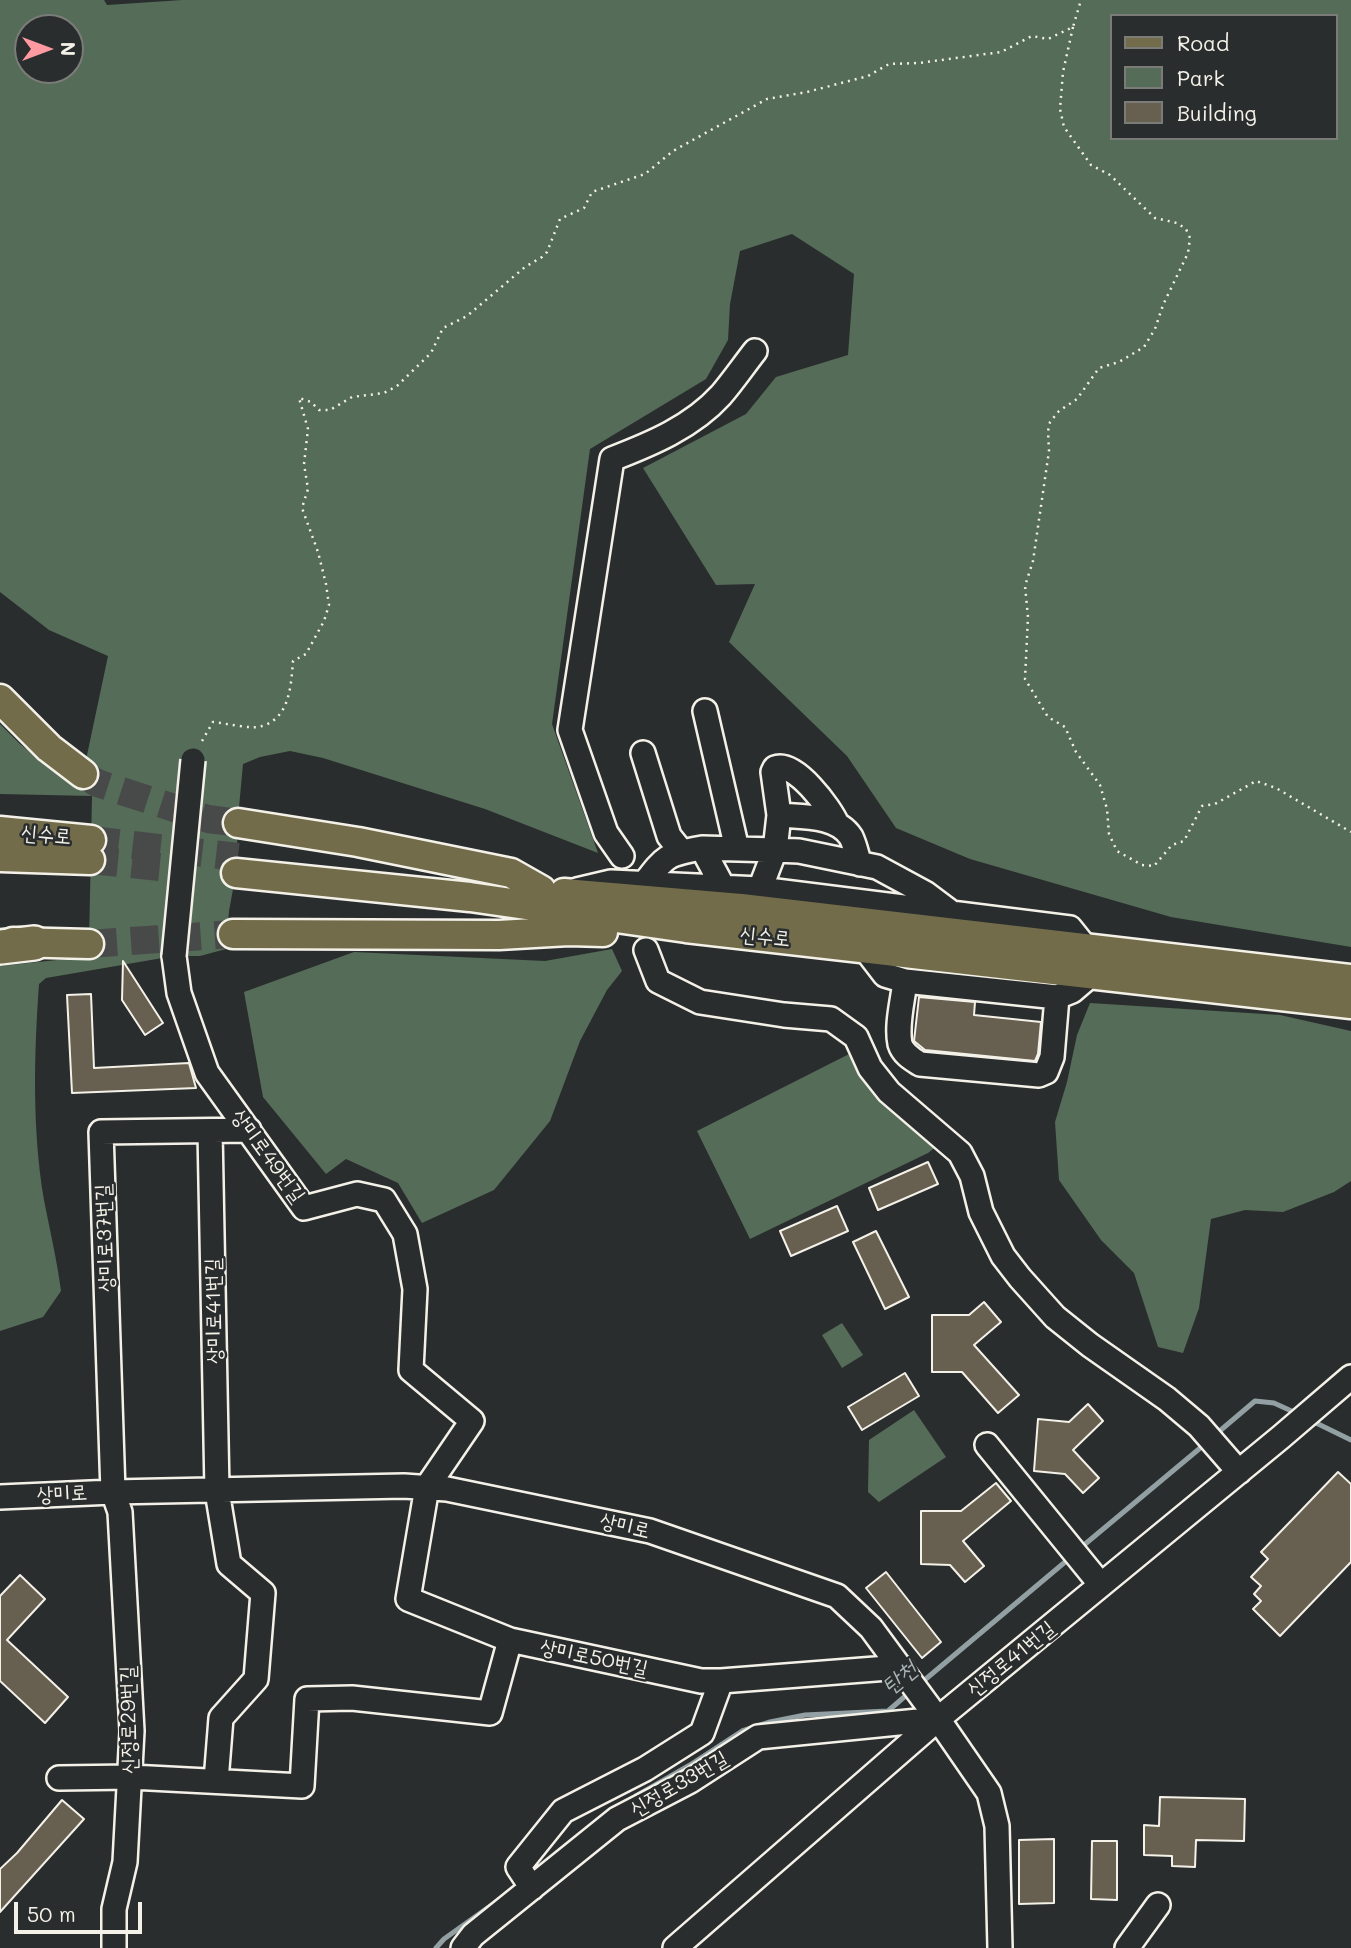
<!DOCTYPE html>
<meta charset="utf-8">
<style>
body{margin:0}
#map{position:relative;width:1351px;height:1948px;overflow:hidden;background:#2a2d2e;font-family:Mali,sans-serif}
canvas{display:block}
.legend{position:absolute;left:1110px;top:14px;width:228px;height:126px;box-sizing:border-box;background:#2a2d2e;border:2px solid #7b7b78;margin:0;padding:9px 12px;list-style:none;font-size:21px;color:#f4f1e8}
.legend li{display:flex;align-items:center;gap:14px;height:35px}
.legend b{width:35px;border:2px solid #7b7b78}
.north{position:absolute;left:14px;top:14px;width:70px;height:70px;box-sizing:border-box;background:#2a2d2e;border:2px solid #7b7b78;border-radius:50%;rotate:90deg;font-size:19px;font-weight:700;line-height:28px;text-align:center;color:#f4f1e8}
.north::after{content:'';display:block;margin:auto;width:24px;height:32px;background:#ff9aa2;clip-path:polygon(50% 0,100% 100%,50% 72%,0 100%)}
.scale{position:absolute;left:14px;top:1902px;width:128px;height:32px;box-sizing:border-box;border:4px solid #f4f1e8;border-top:0;padding-left:9px;font-size:21px;line-height:24px;white-space:nowrap;color:#f4f1e8;-webkit-text-stroke:5px #2a2d2e;paint-order:stroke}
</style>
<div id="map">
<canvas width="1351" height="1948"></canvas>
<ul class="legend">
<li><b style="height:9px;background:#726c4b"></b>Road</li>
<li><b style="height:19px;background:#556c58"></b>Park</li>
<li><b style="height:19px;background:#675f4f"></b>Building</li>
</ul>
<div class="north">N</div>
<div class="scale">50 m</div>
</div>
<script>
const context = document.querySelector('canvas').getContext('2d');
context.lineJoin = 'round';
function fill(path, color) {
  context.fillStyle = color;
  context.fill(path, 'evenodd');
}
function trace(path, color, width, dash) {
  context.strokeStyle = color;
  context.lineWidth = width;
  context.lineCap = dash ? 'butt' : 'round';
  context.setLineDash(dash || []);
  context.stroke(path);
}
function drawText(font, color, halo, rows, align = 'center') {
  context.font = font + ' Mali,"Poor Story",sans-serif';
  context.lineWidth = 5;
  context.setLineDash([]);
  context.textBaseline = 'middle';
  context.strokeStyle = halo;
  context.fillStyle = color;
  for (const [text, x, y, turn = 0] of rows) {
    context.save();
    context.translate(x, y);
    context.rotate((+turn || 0) * Math.PI / 180);
    context.textAlign = isNaN(turn) ? turn : align;
    if (halo) context.strokeText(text, 0, 0);
    context.fillText(text, 0, 0);
    context.restore();
  }
}
fill(new Path2D(`
 M0,0H104L107,5L182,0H1351V947L1171,917L970,859L896,828L847,756L729,642L755,584L716,585L643,468L746,414L776,377L848,355L854,274L792,234L740,251L730,304L728,340L706,379L590,449L552,724L598,853L485,809L323,758L290,751L260,757L243,764L238,818L236,873L229,911L226,949L200,956H174L87,971L46,978L39,984C34,1055 32,1129 44,1200C50,1231 57,1260 61,1291L43,1317L0,1331V966L86,957L89,944L92,796L0,794V724L20,744L76,789L83,774L108,656L49,630L0,592ZM1111,16H1335V138H1111ZM28,28H70V70H28Z
 M612,949L622,971L607,990L580,1041L550,1121L494,1190L422,1223L398,1183L346,1159L326,1174L263,1097L244,992L354,952L545,961Z
 M1090,1003L1280,1015L1351,1031V1181L1334,1192L1283,1212L1245,1210L1211,1219L1199,1308L1183,1353L1158,1347L1134,1273L1101,1240L1059,1180L1055,1122L1067,1082L1077,1035Z
 M861,1048L946,1139L928,1153L750,1239L697,1131Z
 M842,1323L863,1355L842,1368L822,1335Z
 M914,1410L946,1457L879,1502L868,1492L869,1440Z`), '#556c58');
trace(new Path2D(`
 M1310,1420L1351,1440
 M1215,1435L1255,1401L1274,1403L1298,1414
 M1078,1550L1205,1444
 M921,1683L1071,1557
 M636,1796L690,1765L742,1731L770,1722L805,1715L888,1711L910,1692
 M562,1849L607,1814
 M436,1948L444,1939L500,1899`), '#92a0a3', 5);
const building = new Path2D(`
 M123,961L163,1023L145,1035L122,1000Z
 M91,994L94,1068L189,1063L196,1088L72,1093L67,995Z
 M919,997L975,1002L974,1015L1041,1022L1038,1054L1035,1061L925,1050L914,1041Z
 M928,1162L938,1184L878,1210L869,1188Z
 M837,1206L848,1231L791,1256L780,1231Z
 M876,1231L909,1297L885,1309L853,1242Z
 M984,1302L1001,1322L974,1345L1019,1395L998,1413L962,1372H932V1315H969Z
 M905,1373L919,1396L862,1430L848,1407Z
 M1088,1404L1103,1421L1073,1450L1099,1478L1083,1493L1065,1474L1034,1471L1038,1419L1069,1422Z
 M1338,1472L1351,1484V1562L1280,1636L1253,1609L1261,1601L1254,1594L1261,1586L1251,1577L1268,1559L1261,1552Z
 M996,1483L1011,1501L963,1541L984,1566L965,1582L950,1565L921,1564V1511H961Z
 M886,1572L941,1642L922,1658L866,1588Z
 M20,1575L45,1599L7,1640L68,1697L45,1723L0,1681V1596Z
 M1160,1797L1245,1799L1244,1841L1196,1840L1195,1867L1172,1866V1856L1144,1855V1825L1159,1826Z
 M62,1800L84,1819L0,1912V1869L17,1853Z
 M1054,1839V1903L1019,1904V1840Z
 M1092,1841H1117V1900L1091,1899Z`);
fill(building, '#675f4f');
trace(building, '#f4f1e8', 2);
trace(new Path2D(`
 M83,774L97,783L208,819L238,823
 M91,840L238,857
 M90,860L160,867
 M89,944L233,934`), '#484a4a', 28, [28, 14]);
const minor = new Path2D(`
 M705,711L737,849
 M643,753L669,836L681,851
 M779,815L773,772L775,768C795,760 830,808 837,824
 M702,848L775,850L779,815C803,817 837,815 851,837C855,845 857,856 860,864
 M622,856L606,833L570,730L612,459C651,444 692,427 721,395C733,381 744,365 755,351
 M644,884C665,856 667,854 702,848L723,887
 M760,889L775,850L799,851L877,867L925,893L949,911
 M577,890L611,882L760,889L1070,928L1086,948
 M865,949L885,975L905,981L1057,997L1072,991L1093,973
 M646,950L658,981L700,1002L784,1015L831,1019L856,1037L870,1068L889,1092L960,1153L972,1176L981,1212L1003,1256L1020,1278L1055,1317L1090,1345L1167,1399L1199,1426L1239,1472
 M174,956L179,993L207,1073L304,1208L357,1194L384,1200L405,1234L415,1289L411,1370L472,1421L427,1487L408,1599L510,1640L701,1681H721L901,1667
 M905,981C903,1000 896,1025 900,1044C903,1054 912,1059 920,1064L1039,1075L1046,1072L1052,1057L1057,997
 M210,1131L217,1491L229,1564L263,1593L256,1679L221,1718L216,1781
 M987,1445L1101,1585
 M0,1497L113,1492L404,1486L447,1489L650,1531L837,1596L871,1628L938,1719L989,1793L997,1826L1000,1948
 M59,1778L131,1777L302,1786L307,1699L352,1698L490,1713L510,1640
 M532,1888L518,1867L563,1811L645,1769L702,1733L721,1681
 M114,1948V1909L125,1862L132,1731L120,1512L113,1492L101,1132L249,1130
 M463,1948L473,1935L617,1819L690,1781L758,1737L938,1719
 M675,1948L938,1719L1281,1437L1351,1377
 M1127,1948L1158,1905`);
const major = new Path2D(`
 M0,699L49,748L83,774
 M238,823L358,842L511,873L541,890
 M0,831L91,840
 M0,857L90,860
 M236,873L470,897L686,928L1351,1004
 M564,893L741,908L1351,979
 M233,934L499,935L569,931L603,932
 M13,942L89,944`);
const highway = new Path2D(`
 M0,947L34,943`);
trace(minor, '#f4f1e8', 28);
trace(major, '#f4f1e8', 33);
trace(highway, '#f4f1e8', 38);
trace(new Path2D(`
 M1073,27L1063,72L1060,109L1064,127L1091,165L1110,175L1155,218L1177,223L1186,229L1190,238L1188,253L1163,305L1155,329L1144,347L1119,362L1099,368L1077,399L1059,411L1050,422L1048,431L1049,451L1033,561L1025,586L1028,617L1025,679L1048,717L1065,727L1076,752L1100,785L1107,809L1109,834L1117,851L1142,865L1154,866L1172,845L1184,841L1202,806L1215,804L1256,781L1276,788L1351,832
 M202,741L213,722C225,723 252,730 262,726C290,718 291,685 293,661L306,654L324,621L329,605L326,584L318,552L302,508L308,489L304,464L308,429L299,398L311,402L319,410H330L352,397L384,393L397,386L431,353L443,328L467,316L525,267L542,257L547,252L560,219L584,208L592,192L645,174L673,151L767,99L807,92L868,76L889,64L919,63L1001,52L1032,36L1048,39L1073,27L1081,0`), '#f4f1e8', 2.5, [2, 5]);
trace(minor, '#2a2d2e', 23);
trace(major, '#726c4b', 28);
trace(highway, '#726c4b', 33);
const minorBridge = new Path2D(`
 M174,956L193,760`);
trace(minorBridge, '#f4f1e8', 28, []);
trace(minorBridge, '#2a2d2e', 23);
drawText('21px', '#f4f1e8', '#2a2d2e', [
 ["신수로",46,835,5],
 ["신수로",765,937,6],
 ["상미로49번길",268,1156,54],
 ["상미로37번길",105,1238,-92],
 ["상미로41번길",214,1311,-91],
 ["상미로",62,1494,-3],
 ["상미로",625,1526,13],
 ["상미로50번길",594,1658,12],
 ["신정로41번길",1011,1659,-39],
 ["신정로29번길",129,1720,-91],
 ["신정로33번길",679,1784,-30]
]);
drawText('italic 23px', '#aab4b4', '#2a2d2e', [
 ["탄천",900,1678,-40]
]);
</script>
